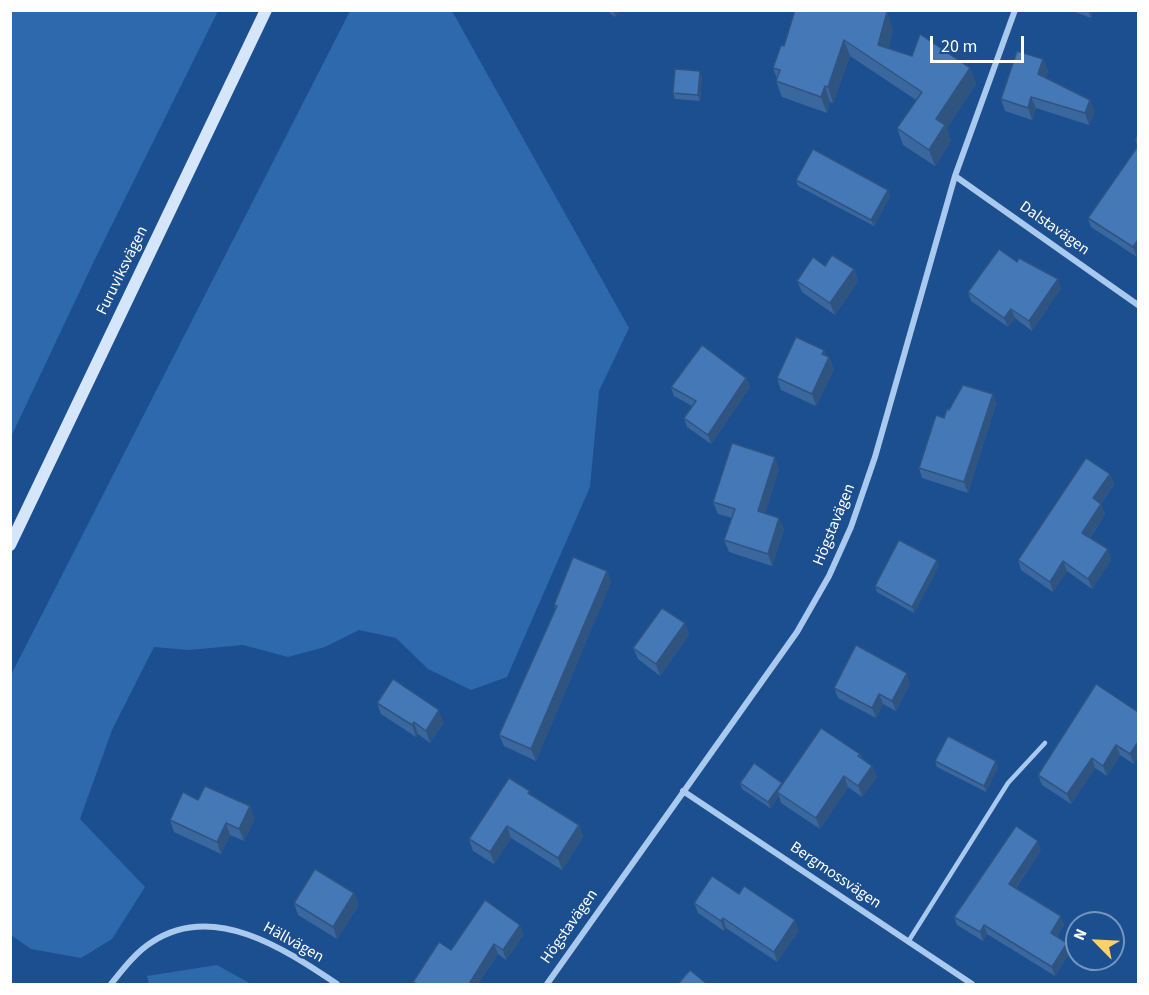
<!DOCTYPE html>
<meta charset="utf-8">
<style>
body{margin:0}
#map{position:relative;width:1149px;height:995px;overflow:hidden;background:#1b4f8f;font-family:"Source Sans 3",sans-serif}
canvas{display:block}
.frame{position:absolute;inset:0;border:12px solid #fff;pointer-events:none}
.north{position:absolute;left:1065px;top:911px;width:60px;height:60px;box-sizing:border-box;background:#1b4f8f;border:2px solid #7695bc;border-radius:50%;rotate:294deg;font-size:16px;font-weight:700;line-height:24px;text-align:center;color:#fff}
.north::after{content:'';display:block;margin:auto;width:21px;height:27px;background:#ffd166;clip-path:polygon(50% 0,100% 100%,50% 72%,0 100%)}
.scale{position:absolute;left:930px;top:36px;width:94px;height:27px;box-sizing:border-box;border:3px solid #fff;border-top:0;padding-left:8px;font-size:18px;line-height:21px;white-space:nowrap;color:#fff;-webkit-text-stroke:4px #1b4f8f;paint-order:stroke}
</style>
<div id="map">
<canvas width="1149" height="995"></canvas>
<div class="frame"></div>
<div class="north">N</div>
<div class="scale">20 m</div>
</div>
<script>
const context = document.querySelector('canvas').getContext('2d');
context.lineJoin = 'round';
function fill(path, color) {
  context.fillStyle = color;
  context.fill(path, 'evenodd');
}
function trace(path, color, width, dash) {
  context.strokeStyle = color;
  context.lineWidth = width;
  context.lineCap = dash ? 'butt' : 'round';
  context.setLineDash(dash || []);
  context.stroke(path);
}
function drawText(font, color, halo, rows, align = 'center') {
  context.font = font + ' "Source Sans 3",sans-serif';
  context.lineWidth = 5;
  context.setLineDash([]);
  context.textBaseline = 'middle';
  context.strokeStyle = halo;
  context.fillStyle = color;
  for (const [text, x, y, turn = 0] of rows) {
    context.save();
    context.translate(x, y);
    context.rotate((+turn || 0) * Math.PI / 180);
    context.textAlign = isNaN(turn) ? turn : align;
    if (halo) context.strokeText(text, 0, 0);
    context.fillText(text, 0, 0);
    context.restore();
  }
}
fill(new Path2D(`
 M11,10L218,11L94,261L11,437Z
 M350,11H452L629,328L599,391L590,487L507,677L471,690L428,669L396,638L359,630L325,647L288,657L243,645L189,650L154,647L112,730L80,819L145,887L112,939L81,958L31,949L11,935L10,679L13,671Z
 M217,965L251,984H149L147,976Z`), '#2e69ad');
trace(new Path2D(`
 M908,942L1008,783L1045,743`), '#a9c9ee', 4.5);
trace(new Path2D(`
 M955,176L1138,305
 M683,791L972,984
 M111,984C123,969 136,952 152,942C214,901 286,950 337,984
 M547,984L797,632L829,576L851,527L875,457L955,176L1015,10`), '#a9c9ee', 6);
trace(new Path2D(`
 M10,545L266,10`), '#d6e6fa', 12);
fill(new Path2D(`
 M606,10H619L615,17Z
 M1070,10H1093L1091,18Z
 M893,29L888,48L912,56L970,68L976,84L947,128L951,141L935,166L903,145L897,128L916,100L850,56L833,103L830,102L827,113L782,97L776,81L777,79L773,68L784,46Z
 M1043,59L1048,71L1045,78L1095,111L1089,125L1036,108L1032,120L1005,111L1001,99Z
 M702,77L700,101L675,99L673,93Z
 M1138,135V254L1137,257L1091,227L1088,218L1138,147L1135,140Z
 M796,180L888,190L890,196L874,226L798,186Z
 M1017,262L1061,288L1032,331L1015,318L1008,327L971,301L968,292Z
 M825,266L854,269L858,281L835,315L802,292L797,281Z
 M824,350L826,355L829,357L834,369L816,406L781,390L777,378Z
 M746,378L750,387L711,444L687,427L684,418L692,406L674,396L671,387Z
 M993,394L996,404L968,493L922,478L919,468L944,418L949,410Z
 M779,469L765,513L784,529L772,566L729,552L724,540L732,518L718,514L713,502Z
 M1110,474L1114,484L1101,504L1105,514L1090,538L1108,549L1111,560L1092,589L1067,571L1053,592L1021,570L1018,560Z
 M939,566L914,613L877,592L875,586Z
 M607,571L611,582L536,761L504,746L499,735L555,609L554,605Z
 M685,623L689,635L660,676L638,659L633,648Z
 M910,683L896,711L883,704L876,718L838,698L834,688Z
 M377,703L444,722L430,743L418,734L416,737L381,714Z
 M1138,712L1134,764L1120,755L1107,776L1095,768L1071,804L1042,785L1038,775Z
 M860,754L861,757L872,766L877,777L862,797L848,787L820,829L781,803L779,796L770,808L742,789L740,783L782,784Z
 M935,761H996L998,767L986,792L937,767Z
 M531,795L579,825L583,837L562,870L511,838L494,864L473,851L469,839Z
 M198,800L255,818L244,841L230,835L221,854L174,832L170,820Z
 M1041,850L1016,888L1064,924L1057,937L1070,952L1055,976L987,934L983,941L957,925L954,917Z
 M354,893L359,905L337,939L298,915L294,903Z
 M739,894L799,930L777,962L726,928L724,931L698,913L694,903Z
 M524,934L506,960L498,954L478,984H414L413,982L451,950Z`), '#3a679d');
fill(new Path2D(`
 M613,10H619L615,17Z
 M1088,10H1093L1091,18Z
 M887,12L893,29L884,61L878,45Z
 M844,40L850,56L833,103L828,87Z
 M1043,59L1048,71L1042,86L1038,74Z
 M970,68L976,84L947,128L951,141L935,166L929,150L936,119Z
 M700,71L702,77L700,101L698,95Z
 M825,86L830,102L827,113L821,97Z
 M1031,97L1036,108L1032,120L1028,108Z
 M1090,100L1095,111L1089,125L1085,113Z
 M888,190L890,196L874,226L871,220Z
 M1138,240V254L1137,257L1133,247Z
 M854,269L858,281L835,315L830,303Z
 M1058,279L1061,288L1032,331L1029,321Z
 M1011,309L1015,318L1008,327L1004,318Z
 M824,350L828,361L829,357L834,369L816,406L812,394L822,354Z
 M746,378L750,387L711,444L708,435Z
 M993,394L996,404L968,493L964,482Z
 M775,457L779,469L762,522L758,511Z
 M1110,474L1114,484L1097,509L1093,498Z
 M1101,504L1105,514L1086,543L1082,533Z
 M779,518L784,529L772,566L768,554Z
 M1108,549L1111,560L1092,589L1088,579Z
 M937,560L939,566L914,613L912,607Z
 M1063,561L1067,571L1053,592L1050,582Z
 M607,571L611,582L536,761L531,749Z
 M685,623L689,635L660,676L656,664Z
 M907,673L910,683L896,711L892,701Z
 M879,694L883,704L876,718L872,708Z
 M439,710L444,722L430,743L426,731Z
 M414,722L418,734L416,737L412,725Z
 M1138,742V757L1134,764L1130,754Z
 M1116,745L1120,755L1107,776L1103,766Z
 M1092,758L1095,768L1071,804L1067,794Z
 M996,761L998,767L986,792L984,786Z
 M872,766L877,777L862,797L858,786Z
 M844,776L848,787L820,829L816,818Z
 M782,783L784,789L777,792L779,796L770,808L768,802Z
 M250,806L255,818L244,841L239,829Z
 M226,823L230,835L221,854L217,842Z
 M579,825L583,837L562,870L558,858Z
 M507,826L511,838L494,864L490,852Z
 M1038,841L1041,850L1012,893L1009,884Z
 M354,893L359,905L337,939L333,927Z
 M1061,916L1064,924L1054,942L1051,933Z
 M723,918L726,928L724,931L721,921Z
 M795,920L799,930L777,962L774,952Z
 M520,925L524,934L506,960L503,950Z
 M984,925L987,934L983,941L980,932Z
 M1067,943L1070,952L1055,976L1052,967Z
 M494,944L498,954L478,984H469Z`), '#305480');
const building = new Path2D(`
 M795,10H885L887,12L878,45L912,56L920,34L970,68L936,119L945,125L929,150L897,128L922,92L844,40L828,87L825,86L821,97L776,81L780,70L773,68L781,45L784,46Z
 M1017,51L1043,59L1038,74L1090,100L1085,113L1031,97L1028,108L1001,99Z
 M675,69L700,71L698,95L673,93Z
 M1138,135V142L1135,140Z
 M1138,146V240L1133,247L1088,218Z
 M813,149L888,190L871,220L796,180Z
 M999,249L1017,262L1019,258L1058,279L1029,321L1011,309L1004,318L968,292Z
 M832,255L854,269L830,303L797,281L813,257L825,266Z
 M796,337L824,350L822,354L829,357L812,394L777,378Z
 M702,345L746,378L708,435L684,418L696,401L671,387Z
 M963,385L993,394L964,482L919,468L936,415L944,418L947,409L949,410Z
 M732,443L775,457L758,511L779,518L768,554L724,540L735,509L713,502Z
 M1086,458L1110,474L1093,498L1101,504L1082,533L1108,549L1088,579L1063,561L1050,582L1018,560Z
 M899,540L937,560L912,607L875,586Z
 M573,557L607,571L531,749L499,735L557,606L554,605Z
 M662,608L685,623L656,664L633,648Z
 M856,645L907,673L892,701L879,694L872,708L834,688Z
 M393,679L439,710L426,731L414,722L412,725L377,703Z
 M1096,684L1138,712V742L1130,754L1116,745L1103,766L1092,758L1067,794L1038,775Z
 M821,728L860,754L858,756L872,766L858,786L844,776L816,818L777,792Z
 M948,736L996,761L984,786L935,761Z
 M754,763L782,783L768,802L740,783Z
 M509,778L530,791L528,793L579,825L558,858L507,826L490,852L469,839Z
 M205,786L250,806L239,829L226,823L217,842L170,820L183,792L198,800Z
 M1016,826L1038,841L1009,884L1061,916L1051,933L1067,943L1052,967L984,925L980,932L954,917Z
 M315,869L354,893L333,927L294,903Z
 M712,876L739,894L744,886L795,920L774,952L723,918L721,921L694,903Z
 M485,900L520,925L503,950L494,944L469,984H417L413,982L439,942L451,950Z
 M690,970L707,984H678Z`);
fill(building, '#4478b7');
trace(building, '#305480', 1.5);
drawText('16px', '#fff', '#1b4f8f', [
 ["Dalstavägen",1054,229,35],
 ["Furuviksvägen",123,271,-64],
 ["Högstavägen",835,525,-68],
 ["Bergmossvägen",835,876,34],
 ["Högstavägen",570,927,-55],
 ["Hällvägen",293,943,29]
]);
</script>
